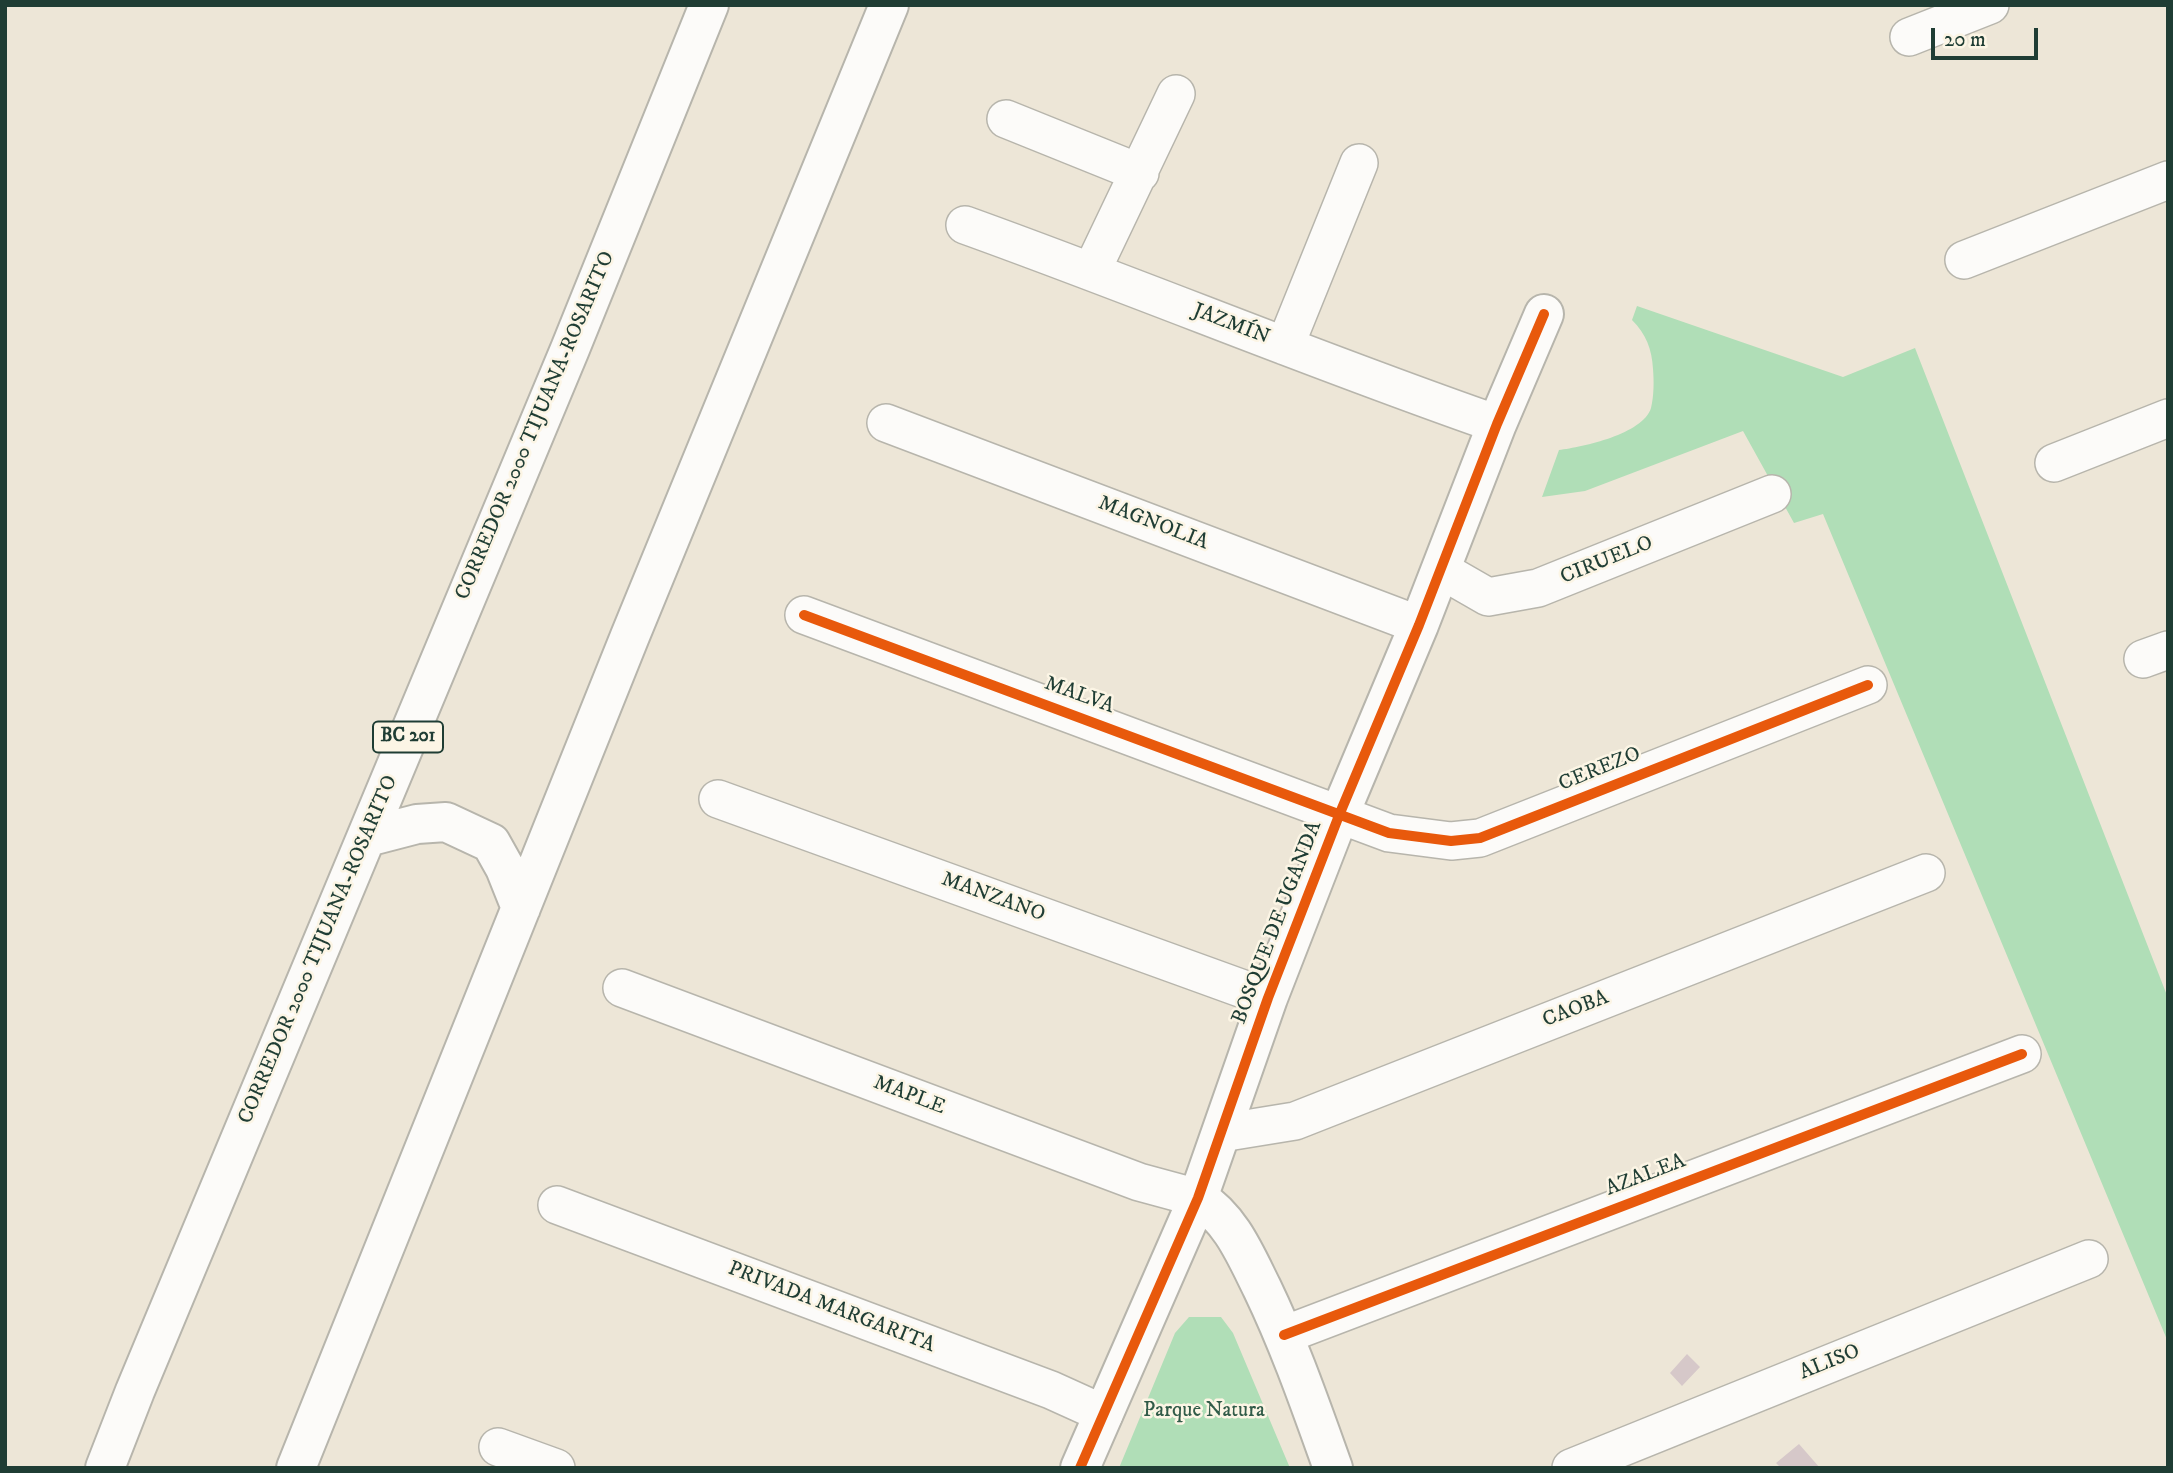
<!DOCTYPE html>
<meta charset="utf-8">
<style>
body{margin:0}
#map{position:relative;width:2173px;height:1473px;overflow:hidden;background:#ede6d7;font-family:"IM FELL DW Pica",serif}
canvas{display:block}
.frame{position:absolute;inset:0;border:7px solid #1f3d34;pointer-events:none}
.scale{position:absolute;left:1931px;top:28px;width:107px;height:32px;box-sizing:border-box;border:4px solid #1f3d34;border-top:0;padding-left:9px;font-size:21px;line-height:24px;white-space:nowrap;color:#1f3d34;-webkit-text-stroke:5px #fcf5e5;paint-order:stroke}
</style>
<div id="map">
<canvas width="2173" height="1473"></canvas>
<div class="frame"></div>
<div class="scale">20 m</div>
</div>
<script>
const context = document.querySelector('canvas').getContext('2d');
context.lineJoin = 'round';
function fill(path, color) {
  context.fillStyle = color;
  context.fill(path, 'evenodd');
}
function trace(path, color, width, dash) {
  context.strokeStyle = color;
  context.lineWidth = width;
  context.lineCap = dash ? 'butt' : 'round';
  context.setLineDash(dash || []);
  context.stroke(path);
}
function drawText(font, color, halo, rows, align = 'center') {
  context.font = font + ' "IM FELL DW Pica",serif';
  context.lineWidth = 5;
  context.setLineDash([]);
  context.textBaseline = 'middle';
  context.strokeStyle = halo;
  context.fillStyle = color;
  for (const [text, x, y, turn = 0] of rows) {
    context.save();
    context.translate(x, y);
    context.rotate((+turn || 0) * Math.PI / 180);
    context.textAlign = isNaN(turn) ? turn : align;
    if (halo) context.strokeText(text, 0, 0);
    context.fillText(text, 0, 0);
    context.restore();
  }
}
fill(new Path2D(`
 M1637,306L1843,377L1915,348L2168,998V1342L1823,514L1794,523L1743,431L1585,491L1542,497L1559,450C1583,447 1643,434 1651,408C1654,396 1654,381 1653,369C1652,349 1646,334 1632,320Z
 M1189,1317H1221L1233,1333L1290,1468H1119L1175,1333Z`), '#b0deb7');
fill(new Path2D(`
 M1687,1354L1700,1367L1682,1386L1670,1373Z
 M1799,1444L1820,1468H1781L1776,1463Z`), '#d6c8c9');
const street = new Path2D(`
 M1909,37L1990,5
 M1006,119L1140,173
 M965,225C1143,289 1318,362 1497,424
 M1964,260L2168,180
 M1092,270L1176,94
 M1285,346L1359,163
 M886,423L1419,625
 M2054,463L2168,418
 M1441,570L1488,597L1538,588L1772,494
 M804,615L1389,833L1451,841L1480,838L1868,685
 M2143,659L2168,650
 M718,799L1268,998
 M622,988L1139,1182L1198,1198
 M1221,1133L1295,1121L1926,873
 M557,1205L1051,1390L1104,1414
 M1284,1335L2022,1054
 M498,1447L556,1468
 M1571,1468L2089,1259`);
const secondary = new Path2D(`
 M1198,1198C1231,1219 1245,1254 1262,1288C1290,1346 1311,1407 1333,1468
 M1080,1468L1198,1198L1268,998L1340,813L1419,625L1497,424L1544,314`);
const highway = new Path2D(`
 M367,837L417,824L446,822L491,843L505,868L521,908
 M105,1468L135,1391L570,349L709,5
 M296,1468L630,636L889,5`);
trace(street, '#b7b5ac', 40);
trace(secondary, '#b7b5ac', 42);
trace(highway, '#b7b5ac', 42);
trace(street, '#fcfbf9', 37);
trace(secondary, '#fcfbf9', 38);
trace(highway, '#fcfbf9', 38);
trace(new Path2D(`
 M804,615L1389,833L1451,841L1480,838L1868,685
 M1284,1335L2022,1054
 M1080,1468L1198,1198L1268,998L1340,813L1419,625L1497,424L1544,314`), '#e8590c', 10);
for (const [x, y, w] of [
 [408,737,70]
]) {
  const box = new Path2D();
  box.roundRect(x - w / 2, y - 15.5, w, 31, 5);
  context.fillStyle = '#fcf5e5';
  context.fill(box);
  trace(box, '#1f3d34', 2);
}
drawText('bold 19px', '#1f3d34', null, [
 ["BC 201",408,737]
]);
drawText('21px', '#1f3d34', '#fcf5e5', [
 ["JAZMÍN",1231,325,21],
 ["CORREDOR 2000 TIJUANA-ROSARITO",536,426,-67],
 ["MAGNOLIA",1153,524,21],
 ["CIRUELO",1607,561,-22],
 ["MALVA",1079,696,20],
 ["CEREZO",1600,770,-22],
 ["MANZANO",993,898,20],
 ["BOSQUE DE UGANDA",1278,923,-69],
 ["CORREDOR 2000 TIJUANA-ROSARITO",319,950,-67],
 ["CAOBA",1576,1010,-21],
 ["MAPLE",909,1096,21],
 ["AZALEA",1646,1176,-21],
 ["PRIVADA MARGARITA",831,1308,21],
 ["ALISO",1830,1363,-22]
]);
drawText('21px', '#325c49', '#fcf5e5', [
 ["Parque Natura",1204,1412]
]);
</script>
